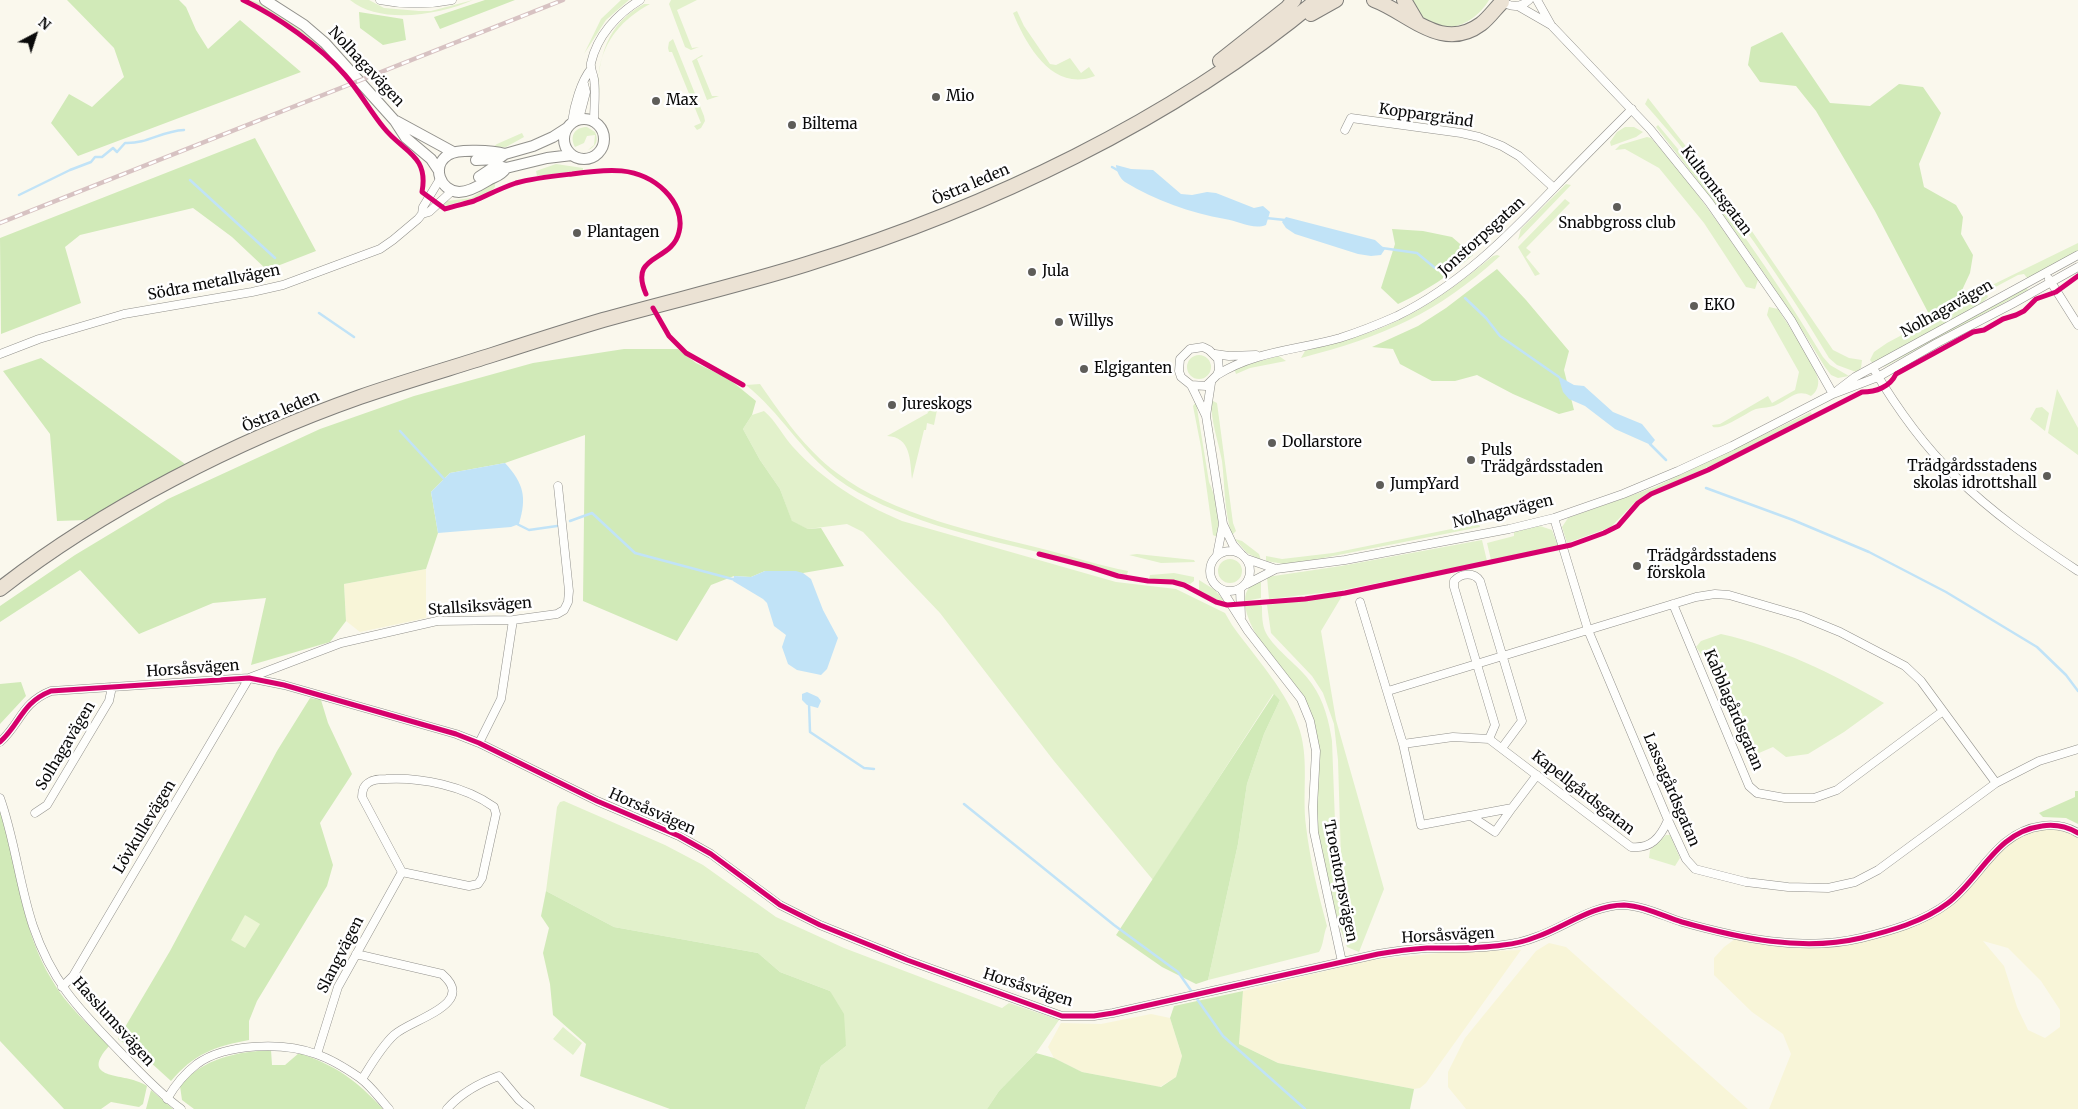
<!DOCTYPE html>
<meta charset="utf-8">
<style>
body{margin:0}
#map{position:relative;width:2078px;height:1109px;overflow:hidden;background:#faf8ed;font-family:Merriweather,serif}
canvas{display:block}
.north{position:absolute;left:10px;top:10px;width:50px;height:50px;-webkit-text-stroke:4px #fff;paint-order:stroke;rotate:40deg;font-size:14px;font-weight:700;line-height:20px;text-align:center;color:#0a0a0a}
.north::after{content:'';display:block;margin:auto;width:18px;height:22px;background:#0a0a0a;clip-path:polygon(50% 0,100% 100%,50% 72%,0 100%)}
</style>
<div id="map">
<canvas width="2078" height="1109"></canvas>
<div class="north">N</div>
</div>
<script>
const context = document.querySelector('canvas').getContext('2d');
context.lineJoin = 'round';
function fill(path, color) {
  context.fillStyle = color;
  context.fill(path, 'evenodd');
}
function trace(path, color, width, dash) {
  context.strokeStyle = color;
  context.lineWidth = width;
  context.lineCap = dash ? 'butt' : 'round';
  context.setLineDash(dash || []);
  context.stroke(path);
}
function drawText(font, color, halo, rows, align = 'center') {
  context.font = font + ' Merriweather,serif';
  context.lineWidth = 5;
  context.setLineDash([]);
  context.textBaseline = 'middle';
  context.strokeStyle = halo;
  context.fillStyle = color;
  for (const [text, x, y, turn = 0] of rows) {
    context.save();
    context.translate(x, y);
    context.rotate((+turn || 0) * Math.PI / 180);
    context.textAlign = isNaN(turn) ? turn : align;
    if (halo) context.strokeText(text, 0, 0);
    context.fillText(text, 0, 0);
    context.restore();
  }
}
fill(new Path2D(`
 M426,569V618L360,632L346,621L344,584Z
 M2036,829H2062L2078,837V1109H1769L1791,1054L1783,1034L1752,1012L1714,975V958L1724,947L1735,939L1805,948L1836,947L1871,939L1935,915L2011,841ZM1983,941L2008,948L2041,981L2060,1010V1027L2045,1038L2028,1030L2017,1007L2004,966Z
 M1549,943L1566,947L1748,1109H1466L1448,1087V1072L1465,1038L1536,951Z
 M1521,950L1426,1083L1420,1088L1414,1089L1278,1063L1239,1044L1243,991L1371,960L1449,952Z
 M1151,1014L1170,1018L1182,1056L1176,1077L1160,1087L1082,1072L1054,1058L1048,1047L1061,1023L1101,1024Z`), '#f8f5d8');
fill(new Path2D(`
 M247,0C268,0 312,38 327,53L273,14Z
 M350,0H369L384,8L419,11H431L473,0C440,15 380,25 350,0Z
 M621,0H629L606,20L584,54L601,19Z
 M671,0H697L677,10L692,48L699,47L691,50L685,47L669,4Z
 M1407,0H1489C1477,21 1448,37 1425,21C1418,16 1412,6 1407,0Z
 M644,4H650C623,19 604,39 599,71C598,79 601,90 598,98C597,59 607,23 644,4Z
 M1017,11L1024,26L1050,64L1056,65L1070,58L1081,73L1089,67L1095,76C1053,93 1026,45 1013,13Z
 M673,39L704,116L705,121L701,128L697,130L694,126L701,123L672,52H669L668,48L669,42Z
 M702,55L703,56L697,59L712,96H719L707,100L692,61Z
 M1648,98L1747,224L1833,350L1849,358L1862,360L1861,368L1856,372L1837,365L1829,358C1776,268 1714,182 1645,104Z
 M1658,125C1720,198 1774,276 1823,357L1830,365L1849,376L1838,378L1831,375L1825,367C1774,283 1717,205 1656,127Z
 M587,127L595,132C599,140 596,147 588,150L594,145L595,135L587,136L584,143L575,147C569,136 575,127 587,127Z
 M1625,127H1634L1643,132L1636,137L1611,146L1610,142L1617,132Z
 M522,133L524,137L506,147L495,149L493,147L497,144Z
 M1647,137L1651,138C1691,182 1724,231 1758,280L1755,289L1746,287L1704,223L1659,168L1625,149L1615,150L1620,145Z
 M556,164L583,168V170L537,176L536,171Z
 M495,182V187C485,199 461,200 446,206L443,205L447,201L471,198Z
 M1566,184L1571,185L1518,240L1521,229Z
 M1565,199L1570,203L1526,248L1531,252L1526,257L1540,274L1535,276L1518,247Z
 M2078,243V252L2028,279L2024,274L2018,275L1986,292L1988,297L1979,306L1873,364L1870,360L1874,352L1887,343L1913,329L1949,313L1986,288Z
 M1497,255L1500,256C1436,314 1385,336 1301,358L1305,351C1332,343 1360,337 1386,326C1426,309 1460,283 1493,256Z
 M2026,286L2028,290L1884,367L1886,362Z
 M1769,307L1778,309C1788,325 1814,362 1818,379C1819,385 1817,392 1811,396C1796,388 1789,400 1776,405C1770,408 1763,407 1756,409C1745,413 1724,430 1713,427L1712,425L1720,424L1768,396L1772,403L1795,390L1799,372L1767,315Z
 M1187 367a12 12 0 1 1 24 0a12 12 0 1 1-24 0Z
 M1279,356L1286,361L1250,368L1236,374L1234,368Z
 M760,384C783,417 805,449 837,473C892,515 980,533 1047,550C1074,557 1101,566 1128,571L1127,575C1100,569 1073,561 1046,554C980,538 891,519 836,478C801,451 780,412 746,385Z
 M2057,389L2078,428V455L2048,433Z
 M1211,400L1217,403L1233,523L1236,531L1232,535C1224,511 1225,486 1222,461C1218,440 1211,422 1211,400Z
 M1196,402L1209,482C1216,497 1221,521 1217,537L1213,535L1201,447L1193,406Z
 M931,405L944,408V411L937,410L934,425L927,423L926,430H924L912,479C910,460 911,437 887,436L928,413L926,408Z
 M2042,407L2049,413L2045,431L2030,419L2036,408Z
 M764,411C776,421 783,436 793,447C824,481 860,503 902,521L1116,582L1176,589L1225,613L1232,625C1254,656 1289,693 1300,731C1309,762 1302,794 1306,826C1310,860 1318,893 1327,926C1323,935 1324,944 1319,952L1208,980L1238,844L1247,784L1264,734L1280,700L1273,694L1153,880L1054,761L940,613L863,532L847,524L808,529L792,522L780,489L760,460L743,429L752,415Z
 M1811,412L1812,415L1717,463L1654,491L1635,502L1611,527L1567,543L1562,527L1568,518L1655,487Z
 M1476,524H1479L1480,527L1308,561L1284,564L1266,561V556L1282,559L1333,553Z
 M1540,526L1552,530L1558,546L1491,560L1487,543L1514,536V532Z
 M1235,539L1242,541L1259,554L1261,560L1247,553Z
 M1482,540L1487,561L1337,591L1269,599L1267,577L1341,566Z
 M1137,554L1194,560L1195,562L1161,563L1129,555Z
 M1218 571a12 12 0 1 1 24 0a12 12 0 1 1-24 0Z
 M1174,573L1194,577V581L1190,584L1175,580L1149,579L1150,575Z
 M1261,579V598L1245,601C1245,589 1251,585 1261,579Z
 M1199,580L1215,590L1225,602L1210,597L1199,591Z
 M1342,596L1321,631L1336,720L1384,889L1359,952L1347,947L1340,928L1347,924L1348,918L1341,860L1338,760L1334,724L1323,693L1312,676L1271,633L1267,605Z
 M1259,604L1262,606C1262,615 1262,625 1266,633C1275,650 1300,666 1312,684C1324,701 1329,721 1332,741L1337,877L1343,918L1338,922C1330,890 1320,858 1317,825C1315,793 1323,758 1315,727C1302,678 1253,650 1245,606Z
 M1721,634C1779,647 1833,674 1884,703L1844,732L1808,754L1786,757L1773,747L1752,756L1709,656L1701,654L1696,647L1701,641Z
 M564,801L665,845L703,865L776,917L844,948L1002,1008L1009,1003L1059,1020L1036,1053L999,1091L987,1109H805L821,1066L846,1046L830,991L780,972L758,953L614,927L546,891L557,807L560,802Z
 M1666,835H1670L1680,858L1675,866L1649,858L1650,850Z
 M563,1027L582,1043L573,1055L553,1039Z`), '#e2f1cb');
fill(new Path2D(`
 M67,0H179L186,7L196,30L208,49L240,20L301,72L78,156L51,123L69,94L92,107L124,77L114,48Z
 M485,0H515L440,29L434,17Z
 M359,12L403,19L406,40L383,45L360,28Z
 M1782,32L1830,103L1870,106L1899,84L1923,87L1941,113L1919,164L1924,187L1956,205L1963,217L1961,234L1973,255L1970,273L1957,301L1930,316L1875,211L1816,111L1796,86L1760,82L1748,65L1751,47Z
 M255,138L316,251L267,270L232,237L193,208L80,235L65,247L81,303L1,334L0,238Z
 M1392,229L1423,231L1452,237L1473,255C1450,275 1426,291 1398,304L1381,288L1395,244Z
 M1497,269L1526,300L1569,351L1564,370L1574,410L1559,414L1513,394L1477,375L1455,381H1432L1400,364L1393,349L1372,347L1418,326L1446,308Z
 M624,349H678L696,363L729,379L756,401L752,415L743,429L760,460L780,489L792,521L808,529L821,528L844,566L803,573L765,571L751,577L734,576L711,585L677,641L583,601L585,435L505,463L450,473L431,492L438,533L426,569L344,584L346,621L330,642L251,665L266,598L213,603L139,634L80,570L0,622V606L75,555L168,499L320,429L414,396L533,363Z
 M41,358L185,464L87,520L57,521L50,434L3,371Z
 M21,682L26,696L0,724V684Z
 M1274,694L1280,700L1264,734L1247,784L1238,844L1208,980L1196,984L1162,967L1116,935Z
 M310,698L321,700L328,723L352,774L320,823L333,865L327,886L257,1001L249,1021V1040C215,1046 194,1054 171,1081L149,1061L118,1039L170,951L277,751Z
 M2075,791H2078V824L2066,818L2043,817L2039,813L2075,797Z
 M0,809C18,865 20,928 52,980C66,1005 89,1025 109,1046C80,1078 119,1074 136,1081C140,1082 144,1084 147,1086L143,1104L139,1107L111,1102L101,1109H64L0,1041Z
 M546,891L614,927L758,953L780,972L830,991L844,1014L846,1046L821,1066L805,1109H670L580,1076L586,1044L553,1015L550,984L543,953L549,928L541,916Z
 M1243,991L1239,1044L1278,1063L1414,1089L1410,1109H987L999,1091L1036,1053L1054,1058L1082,1072L1161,1087L1176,1077L1182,1056L1170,1018L1174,1006Z
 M271,1050L272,1065H285L299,1053C337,1066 356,1080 383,1109H194L182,1100L180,1086C203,1058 236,1052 271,1050Z
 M151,1090L173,1109H146Z`), '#d1eab8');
fill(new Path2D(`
 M245,915L260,924L245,948L231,940Z`), '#ecf5d5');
fill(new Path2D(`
 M1116,165L1131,169L1153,170L1181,194L1192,195L1207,192L1216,193L1254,208L1263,206L1270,212L1266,225C1253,230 1238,221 1225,219C1191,213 1154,200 1125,182C1120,179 1116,170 1116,165Z
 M1286,217L1375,240L1385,249L1381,255L1371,256L1358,254L1295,234L1286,228L1282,222Z
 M1558,376L1574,385L1584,386L1613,412L1642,424L1655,440L1651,445L1615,429L1585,406L1569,399L1563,392Z
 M505,463C524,484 527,497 519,524L511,527L438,533L431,492L450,473Z
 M765,571H796L803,573L811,579L823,610L838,638L827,669L821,675L797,670L788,664L782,647L786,635L774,626L767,603L763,599L733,581L734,576L751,577Z
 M807,692L818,697L821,701L818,708L807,705L802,700V694Z`), '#c1e3f7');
trace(new Path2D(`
 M1112,167L1119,171
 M190,180L275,258
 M19,195L70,170L91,162L95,157H102L113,148L117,152L125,143C148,144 161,131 184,130
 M1266,218L1285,220
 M1382,248L1417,253L1435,268
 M1465,298L1486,318L1500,336L1559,377
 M319,313L354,337
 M400,431L446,481
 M1650,444L1666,460
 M1706,488L1793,520L1869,552L1946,592L2037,647L2066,675L2078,691
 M570,521L592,513L635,553L736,580
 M517,524L529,530L557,526
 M809,703L810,732L864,768L874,769
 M964,804L1114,925L1178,972L1223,1036L1305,1109`), '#c1e3f7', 2.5);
const minor = new Path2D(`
 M380,0C405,5 427,5 452,0
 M1501,0C1510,8 1520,8 1529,0
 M1537,0L1551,25L1650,129L1709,202L1791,320L1833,394
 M1518,6L1551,25
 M579,119L586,92L584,84
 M572,122C574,106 581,81 591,69
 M594,122C594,108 596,92 594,79C593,73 590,69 591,63C597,36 617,14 640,0
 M1345,130L1351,118L1461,133L1479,137L1502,146L1519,156L1554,188
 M422,214L429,212L452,191
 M2049,279L2078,325
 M0,354L39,339L124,314L252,292L283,285L380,249L393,240L418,219L422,214L423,207L440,179
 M1215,354L1229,356L1256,355
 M1873,368C1896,407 1923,445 1956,477C1992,513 2036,543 2078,571
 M1217,375C1255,351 1298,350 1340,338C1359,332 1379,324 1397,316C1460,285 1507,237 1555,187C1580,161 1606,135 1632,109
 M1191,385L1206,386L1217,375L1219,370L1218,359L1209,350L1203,347L1190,349L1180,359L1179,371L1181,377L1191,385L1195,393L1206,416L1223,524L1217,555
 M1838,390L1855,377L2078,255
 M1206,416L1211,383
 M1554,518L1588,630L1668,820L1686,859L1695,869L1746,882L1788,887L1828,888L1855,882L1878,870L1996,783L2039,761L2078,749
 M1223,524L1233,545L1241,554
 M1210 571a20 20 0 1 1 40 0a20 20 0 1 1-40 0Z
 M1247,559L1276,569L1345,560L1509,529L1554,518L1623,494L1678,471L1732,446L1833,394L1878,377L1937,343L2012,304L2078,267
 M1247,584L1276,569
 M1240,589L1241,617
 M1222,590L1248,631L1301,699L1310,721L1316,751L1313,807L1314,832L1342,962
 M1360,602L1403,744L1421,825L1512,808L1537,775
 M1673,604L1749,786L1757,793L1785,798H1814L1837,790L1943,711
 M1388,691L1696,597L1715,594L1729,595L1801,616L1840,632L1905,666L1921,681L1996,783
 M1489,739L1495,725L1454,587V581C1461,573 1474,572 1480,581L1522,721L1502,748
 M0,742C21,723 21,703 51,691L249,678L284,685L456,734L479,743L597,801L679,836L711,854L780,905L820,925L907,960L1062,1016H1094L1113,1013L1378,954C1395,951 1411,949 1427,948C1452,948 1478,949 1503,945C1513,944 1526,941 1536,937C1565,927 1592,905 1624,905C1644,906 1663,916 1682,922C1739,938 1802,952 1861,938C1890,931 1923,922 1948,903C1981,878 1996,832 2042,826C2055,824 2066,826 2078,833
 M479,743L501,699L513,620
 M1403,744L1453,737L1489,739L1631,847C1651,849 1660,838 1668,820
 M0,798C15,840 19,884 33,926C53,985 82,1012 123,1055C142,1074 159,1093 181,1109
 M35,813L47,805L109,701L112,687
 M1471,816L1495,832L1512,808
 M356,954L442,974C478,1005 411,1019 394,1035C381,1047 371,1065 362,1079
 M62,987L73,976L249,678L341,643L437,621L513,620L557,614L564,610L568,602L569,591L558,486
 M317,1054L338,987L402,872L469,886L478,884L482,878L496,814L494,807C465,786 421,777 386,779C380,779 373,779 368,783C363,786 362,791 362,797L402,872
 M167,1099C175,1085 184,1074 197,1064C226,1043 284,1042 316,1054C331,1059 347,1069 360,1078C371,1086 380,1099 389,1109
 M447,1109C461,1093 479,1083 499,1076L519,1100L530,1109`);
const tertiary = new Path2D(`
 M265,0L304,25L325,43L395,121L406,138L431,159L439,171
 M564 139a20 20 0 1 1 40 0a20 20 0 1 1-40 0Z
 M396,121L453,152
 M505,154C494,151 458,148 448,155C431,166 440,191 459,192C469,192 479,186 487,181C495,176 501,176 506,168
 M476,160L498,159L505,154L533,146L553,137L567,128
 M479,177L494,167L499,166L506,168L547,158L572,155`);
const trunk = new Path2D(`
 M1374,0C1409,13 1442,53 1481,24C1489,18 1495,9 1502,2
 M1404,0L1417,22
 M1311,14L1336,0
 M1220,61L1287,8L1294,0
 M0,589C102,509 238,440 360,397C403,382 448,369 492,355C529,343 566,331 603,320C671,301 740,285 807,264C987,208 1172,121 1317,0`);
trace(minor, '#92918c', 9);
trace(tertiary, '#92918c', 12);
trace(trunk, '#7f7e7a', 16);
trace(minor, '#fefefc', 8);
trace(tertiary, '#fefefc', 10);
trace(trunk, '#ebe2d4', 14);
const rail = new Path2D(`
 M0,223L563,0`);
trace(rail, '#d7c2c2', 4.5);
trace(rail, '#fff', 2.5, [8]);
trace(new Path2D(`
 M243,0C277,16 321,47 345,75C360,92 370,111 384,128C403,152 429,155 422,192L445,209C454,206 464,204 474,201C488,195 501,188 516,183C534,178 554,176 572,174C606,169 639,165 665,191C676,202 683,217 679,232C672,263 628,253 646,294
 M653,308L669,336L686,353L743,385
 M1039,554L1090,567L1118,576L1148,581L1173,582L1184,585L1216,602L1227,605L1305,599L1345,593L1571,545L1604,533L1618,526L1638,503L1651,494L1708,470L1862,392C1876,392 1890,387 1896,374L1973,332L1984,330L2003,319L2016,315L2024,311L2036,299L2056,292L2078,276
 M0,742C21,723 21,703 51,691L249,678L284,685L456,734L479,743L597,801L679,836L711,854L780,905L820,925L907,960L1062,1016H1094L1113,1013L1378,954C1395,951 1411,949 1427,948C1452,948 1478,949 1503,945C1513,944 1526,941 1536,937C1565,927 1592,905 1624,905C1644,906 1663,916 1682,922C1739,938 1802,952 1861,938C1890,931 1923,922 1948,903C1981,878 1996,832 2042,826C2055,824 2066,826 2078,833`), '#d6006c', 5);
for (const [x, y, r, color] of [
 [936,97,5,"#5e5d59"],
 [656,101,5,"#5e5d59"],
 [792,125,5,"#5e5d59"],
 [1617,207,5,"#5e5d59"],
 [577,233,5,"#5e5d59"],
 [1032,272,5,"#5e5d59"],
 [1694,306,5,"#5e5d59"],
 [1059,322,5,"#5e5d59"],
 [1084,369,5,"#5e5d59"],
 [892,405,5,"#5e5d59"],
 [1272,443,5,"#5e5d59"],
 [1471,460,5,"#5e5d59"],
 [2047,476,5,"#5e5d59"],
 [1380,485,5,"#5e5d59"],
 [1637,566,5,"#5e5d59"]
]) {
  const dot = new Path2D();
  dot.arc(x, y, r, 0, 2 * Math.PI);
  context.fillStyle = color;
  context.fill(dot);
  trace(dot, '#fff', 2);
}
drawText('15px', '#0a0a0a', '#fff', [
 ["Nolhagavägen",366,67,47],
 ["Koppargränd",1426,116,8],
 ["Östra leden",971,185,-23],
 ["Kultomtsgatan",1716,191,53],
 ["Jonstorpsgatan",1482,237,-42],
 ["Södra metallvägen",214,283,-11],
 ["Nolhagavägen",1947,309,-29],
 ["Östra leden",281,412,-23],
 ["Nolhagavägen",1503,512,-13],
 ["Stallsiksvägen",480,607,-4],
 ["Horsåsvägen",193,669,-4],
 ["Kabblagårdsgatan",1733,710,67],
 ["Solhagavägen",66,746,-59],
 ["Lassagårdsgatan",1671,790,67],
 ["Kapellgårdsgatan",1583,793,38],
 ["Horsåsvägen",652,812,24],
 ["Lövkullevägen",145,827,-59],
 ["Troentorpsvägen",1340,881,79],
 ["Horsåsvägen",1448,936,-3],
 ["Slangvägen",341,955,-63],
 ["Horsåsvägen",1028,988,18],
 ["Hasslumsvägen",113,1022,48]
]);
drawText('15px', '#0a0a0a', '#fff', [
 ["Mio",946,97],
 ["Max",666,101],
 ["Biltema",802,125],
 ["Snabbgross club",1617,224,"center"],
 ["Plantagen",587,233],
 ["Jula",1042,272],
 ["EKO",1704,306],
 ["Willys",1069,322],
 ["Elgiganten",1094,369],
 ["Jureskogs",902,405],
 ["Dollarstore",1282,443],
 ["Puls",1481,451],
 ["Trädgårdsstaden",1481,468],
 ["Trädgårdsstadens",2037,467,"right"],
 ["skolas idrottshall",2037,484,"right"],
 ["JumpYard",1390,485],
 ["Trädgårdsstadens",1647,557],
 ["förskola",1647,574]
], 'left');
</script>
